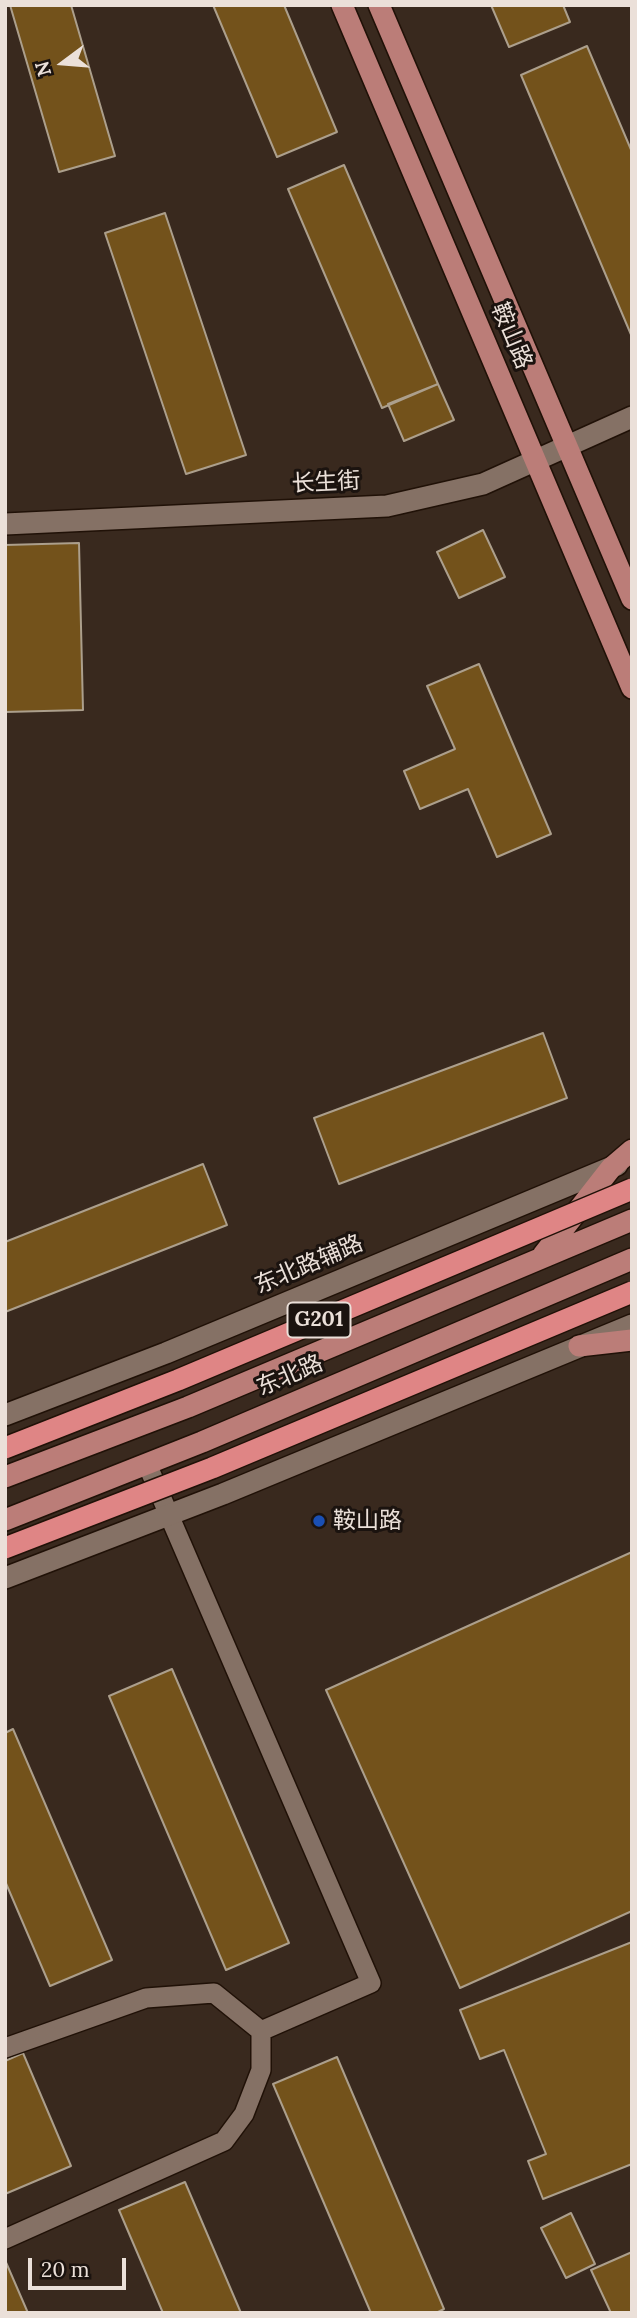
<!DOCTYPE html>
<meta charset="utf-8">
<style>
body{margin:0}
#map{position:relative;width:637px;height:2318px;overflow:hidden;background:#39291e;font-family:Lora,serif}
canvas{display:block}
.frame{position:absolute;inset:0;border:7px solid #ebe0d9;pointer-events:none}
.north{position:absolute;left:28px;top:28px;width:70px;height:70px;-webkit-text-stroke:5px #1b130f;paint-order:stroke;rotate:254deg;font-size:19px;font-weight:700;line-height:28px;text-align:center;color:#ebe0d9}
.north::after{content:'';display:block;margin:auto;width:24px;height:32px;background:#ebe0d9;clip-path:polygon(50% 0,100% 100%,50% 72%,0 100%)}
.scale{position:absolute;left:28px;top:2258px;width:98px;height:32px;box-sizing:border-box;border:4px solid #ebe0d9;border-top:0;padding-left:9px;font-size:21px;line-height:24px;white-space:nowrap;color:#ebe0d9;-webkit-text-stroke:5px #1b130f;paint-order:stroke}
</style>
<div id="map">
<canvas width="637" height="2318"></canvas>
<div class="frame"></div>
<div class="north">N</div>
<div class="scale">20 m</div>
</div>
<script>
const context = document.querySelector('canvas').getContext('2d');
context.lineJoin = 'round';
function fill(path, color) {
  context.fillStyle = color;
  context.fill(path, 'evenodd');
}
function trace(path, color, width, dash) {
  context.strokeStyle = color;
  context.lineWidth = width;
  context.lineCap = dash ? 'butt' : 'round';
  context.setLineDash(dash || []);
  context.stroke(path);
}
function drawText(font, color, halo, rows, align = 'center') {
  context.font = font + ' Lora,"Noto Sans SC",serif';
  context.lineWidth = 6;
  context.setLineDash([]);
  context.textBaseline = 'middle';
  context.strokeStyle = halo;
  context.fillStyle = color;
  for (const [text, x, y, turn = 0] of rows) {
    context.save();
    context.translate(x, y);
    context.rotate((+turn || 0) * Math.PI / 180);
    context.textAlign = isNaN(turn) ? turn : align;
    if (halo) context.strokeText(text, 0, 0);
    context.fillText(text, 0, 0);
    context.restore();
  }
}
const building = new Path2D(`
 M10,5H71L115,156L59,172Z
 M213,5H284L337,132L277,157Z
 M491,5H563L570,22L509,47Z
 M587,46L632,152V337L521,75Z
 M344,165L438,384L382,408L288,189Z
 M165,213L246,455L186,474L105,233Z
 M438,384L454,420L404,441L388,404Z
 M483,530L505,577L459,598L437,552Z
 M79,543L83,710L5,712V545Z
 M479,664L551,834L497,857L468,789L420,809L404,771L455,749L427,686Z
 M543,1033L567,1098L339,1184L314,1118Z
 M203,1164L227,1225L5,1312V1242Z
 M632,1552V1911L460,1988L326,1690Z
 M172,1669L289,1943L226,1970L109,1696Z
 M13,1729L112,1960L50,1986L5,1881V1733Z
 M632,1942V2164L543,2199L528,2161L546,2154L504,2050L480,2059L460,2010Z
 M23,2053L71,2166L5,2194V2061Z
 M337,2057L444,2309L436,2313H371L273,2084Z
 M185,2182L241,2313H163L119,2210Z
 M571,2213L595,2264L566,2278L541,2228Z
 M632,2252V2313H611L591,2270Z
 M5,2260L28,2313H5Z`);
fill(building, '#73521b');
trace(building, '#ac9f8c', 2);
const lane = new Path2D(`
 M147,1464L371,1983L261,2031
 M5,2048L146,1998L214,1993L261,2031V2070L244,2114L224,2141L5,2239`);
const street = new Path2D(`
 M5,524L387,506L483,484L632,417`);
const secondary = new Path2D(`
 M5,1415L166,1353L617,1165
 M5,1578L223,1494L632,1325`);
const primary = new Path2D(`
 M342,5L632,688
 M379,5L632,599
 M543,1255L611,1168L632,1150
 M579,1346L632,1340
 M5,1477L188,1407L632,1220
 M5,1520L202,1442L632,1259`);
trace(lane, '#201107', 22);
trace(street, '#201107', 24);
trace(secondary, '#201107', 24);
trace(primary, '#201107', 24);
trace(lane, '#857165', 19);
trace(street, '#857165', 21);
trace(secondary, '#857165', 21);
trace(primary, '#bb7d78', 21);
const highwayBridge = new Path2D(`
 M5,1448L178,1380L632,1189
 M5,1548L212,1468L632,1292`);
trace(highwayBridge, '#201107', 24, []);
trace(highwayBridge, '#df8585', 21);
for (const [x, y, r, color] of [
 [319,1521,7,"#1a4fb4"]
]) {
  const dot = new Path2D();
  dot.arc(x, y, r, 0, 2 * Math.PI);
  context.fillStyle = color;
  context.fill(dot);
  trace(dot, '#1b130f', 2.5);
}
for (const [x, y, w] of [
 [319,1320,63]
]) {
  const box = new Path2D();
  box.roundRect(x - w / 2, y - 17.5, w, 35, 5);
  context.fillStyle = '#1b130f';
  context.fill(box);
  trace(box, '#ebe0d9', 2);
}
drawText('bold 21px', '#ebe0d9', null, [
 ["G201",319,1320]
]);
drawText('23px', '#ebe0d9', '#1b130f', [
 ["鞍山路",511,336,67],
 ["长生街",326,483,-3],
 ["东北路辅路",309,1265,-23],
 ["东北路",290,1376,-23]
]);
drawText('23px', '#ebe0d9', '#1b130f', [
 ["鞍山路",333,1521]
], 'left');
</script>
